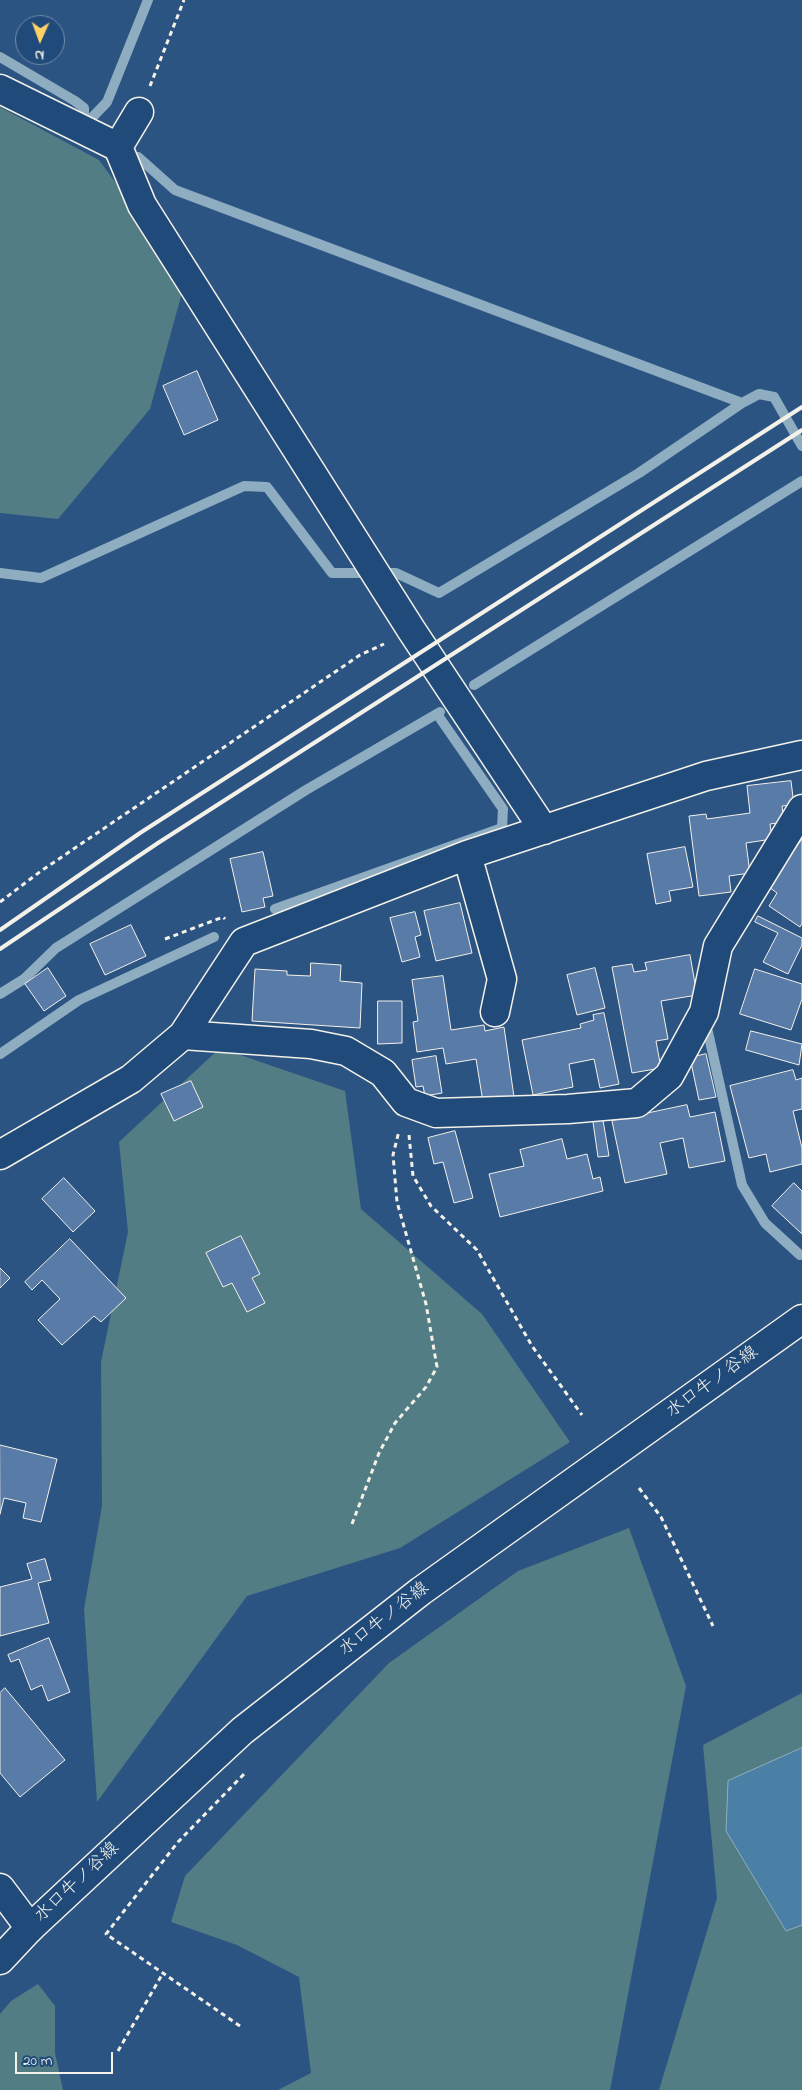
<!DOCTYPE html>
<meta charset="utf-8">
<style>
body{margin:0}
#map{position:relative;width:802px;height:2090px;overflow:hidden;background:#2b5483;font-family:"Indie Flower",sans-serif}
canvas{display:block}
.north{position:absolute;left:15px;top:15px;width:50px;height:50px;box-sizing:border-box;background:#1f4a7a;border:1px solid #748da6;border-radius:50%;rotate:182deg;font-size:14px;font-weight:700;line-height:20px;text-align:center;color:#f4f1e8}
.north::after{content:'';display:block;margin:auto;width:18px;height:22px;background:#ffd166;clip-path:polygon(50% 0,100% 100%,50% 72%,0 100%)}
.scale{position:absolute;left:15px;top:2052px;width:98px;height:22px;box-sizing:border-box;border:2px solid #f4f1e8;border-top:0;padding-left:6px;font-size:15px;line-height:18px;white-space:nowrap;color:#f4f1e8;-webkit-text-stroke:4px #1f4a7a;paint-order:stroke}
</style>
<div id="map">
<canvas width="802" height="2090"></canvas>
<div class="north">N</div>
<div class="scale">20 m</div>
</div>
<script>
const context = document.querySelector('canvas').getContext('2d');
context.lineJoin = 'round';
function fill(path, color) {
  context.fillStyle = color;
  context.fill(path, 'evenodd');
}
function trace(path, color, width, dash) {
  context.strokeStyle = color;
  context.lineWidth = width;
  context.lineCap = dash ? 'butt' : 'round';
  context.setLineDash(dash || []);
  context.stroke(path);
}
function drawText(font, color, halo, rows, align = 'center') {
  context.font = font + ' "Indie Flower","Klee One",sans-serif';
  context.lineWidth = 4;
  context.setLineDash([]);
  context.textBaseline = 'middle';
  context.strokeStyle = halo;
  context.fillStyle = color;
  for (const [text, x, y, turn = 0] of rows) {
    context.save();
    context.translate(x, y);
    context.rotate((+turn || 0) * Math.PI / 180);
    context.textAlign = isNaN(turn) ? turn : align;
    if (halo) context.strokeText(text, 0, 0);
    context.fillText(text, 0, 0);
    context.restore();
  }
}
fill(new Path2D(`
 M0,107L99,160L186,278L150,409L58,519L0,513Z
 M220,1048L345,1091L361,1209L482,1314L570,1442L400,1548L247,1596L97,1802L84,1609L102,1506L101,1362L128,1232L119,1142Z
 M629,1528L686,1686L610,2090H278L311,2073L299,1977L237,1945L171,1922L185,1876L389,1663L518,1571Z
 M802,1693V2090H659L717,1898L703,1745Z
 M38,1984L55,2006V2053L63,2090H0V2014L11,2001Z`), '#537d84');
const water = new Path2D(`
 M802,1748V1925L786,1931L726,1831L728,1781Z`);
fill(water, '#4b80a6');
trace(water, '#8fadc0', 1);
trace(new Path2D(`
 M0,57L75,101L84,108V126L107,102L148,0
 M138,157L175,190L742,403
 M0,573L41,578L244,486L267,487L332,573H396L439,593L639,473L742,403L759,394L774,397L802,446
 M474,685L802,481
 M275,909L502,828L503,809L437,714
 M0,994L24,979L56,948L306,790L440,712
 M708,1032L742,1185L765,1223L800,1255
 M0,1054L79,1000L214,937`), '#8fadc0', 10);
const building = new Path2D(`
 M197,371L218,420L184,435L163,386Z
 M791,781L794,805L782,806L784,822L770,824L772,839L746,843L750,873L729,876L731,892L699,896L689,816L706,814L707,819L750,813L747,786Z
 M802,839V923L800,927L769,906L777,893L769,887Z
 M685,847L693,887L669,891L671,901L656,904L647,854Z
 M263,852L273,896L263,898L265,907L242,912L230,859Z
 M460,903L472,953L436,961L424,911Z
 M415,912L421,935L415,937L420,957L402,962L390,918Z
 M758,916L802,938V945L788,974L763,962L778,933L755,922Z
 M131,925L146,956L105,975L90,944Z
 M690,955L697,995L661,1001L668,1039L656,1041L661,1068L632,1073L612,967L632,964L634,972L647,970L645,963Z
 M311,963L341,965L340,981L362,983L360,1028L252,1021L255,969L287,971V975L310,976Z
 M48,968L66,996L44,1011L25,984Z
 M595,968L605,1008L577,1015L567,975Z
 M755,969L802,984V999L791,1030L740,1014Z
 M443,976L451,1030L484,1025L485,1031L504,1027L514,1097L483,1102L476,1059L446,1064L443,1048L417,1052L413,1022L418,1021L412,980Z
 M378,1001H402V1043L378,1044Z
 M604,1013L619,1084L600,1088L594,1059L569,1064L573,1087L533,1095L522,1040L581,1028L580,1024L594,1020L593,1015Z
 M751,1031L802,1044L799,1065L746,1050Z
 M706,1054L716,1097L699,1100L690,1058Z
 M436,1056L442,1093L425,1096L423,1086L416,1087L412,1060Z
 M793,1070L796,1080L802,1078V1109L793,1111L802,1148V1164L770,1172L766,1154L749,1158L730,1086Z
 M191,1081L203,1107L174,1121L161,1094Z
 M687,1105L690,1117L715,1112L725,1161L689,1168L683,1138L660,1143L667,1174L625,1183L612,1121Z
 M603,1120L609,1156L598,1157L593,1122Z
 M455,1131L473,1198L454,1203L443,1162L434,1164L428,1138Z
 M562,1139L567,1159L587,1154L593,1179L600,1177L603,1191L500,1217L489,1174L524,1166L520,1150Z
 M64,1178L95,1211L73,1232L42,1199Z
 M794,1183L802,1191V1234L772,1206Z
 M241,1236L260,1274L252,1278L265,1303L247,1312L232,1283L223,1287L206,1253Z
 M70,1239L126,1298L101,1322L94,1316L62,1345L38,1320L60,1299L42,1280L32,1290L25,1282Z
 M0,1268L10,1278L0,1288Z
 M0,1445L57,1459L41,1522L23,1518L26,1503L4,1498L0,1514Z
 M45,1559L51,1580L38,1583L49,1623L0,1636V1587L32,1579L27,1564Z
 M49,1638L70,1692L48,1701L42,1685L31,1690L19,1659L11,1662L8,1655Z
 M5,1688L65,1760L20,1797L0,1773V1693Z`);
fill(building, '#597ba8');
trace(building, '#f4f1e8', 1);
const street = new Path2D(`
 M0,89L118,147L142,205L412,631L544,830
 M118,147L139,112
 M467,855L502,979L495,1012
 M183,1035L311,1044L346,1051L383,1073L406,1102L436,1113L568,1109L637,1103L669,1076L704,1012L718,946L802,809
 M0,1155L131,1079L183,1035L244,942L467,855L706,776L802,755
 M0,1888L30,1928`);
const secondary = new Path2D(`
 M0,1960L30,1928L242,1731L421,1591L802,1319`);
trace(street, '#f4f1e8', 31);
trace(secondary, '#f4f1e8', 31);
trace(new Path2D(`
 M150,86L184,0
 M0,902L41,871L360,655L384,644
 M165,939L223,917L225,919
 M409,1135L413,1176L431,1206L477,1250L532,1346L582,1415
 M639,1488L661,1517L713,1626
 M352,1524L379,1453L395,1423L426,1387L437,1367L426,1304L397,1202L393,1155L399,1131
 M240,2026L106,1934L178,1842L246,1772
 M118,2051L163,1973`), '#f4f1e8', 3, [5, 4]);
trace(street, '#1f4a7a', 28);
trace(secondary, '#1f4a7a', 28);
trace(new Path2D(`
 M0,930L140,833L802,407
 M0,949L158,843L802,430`), '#f4f1e8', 4);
drawText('18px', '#f4f1e8', '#1f4a7a', [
 ["水口牛ノ谷線",713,1383,-36],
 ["水口牛ノ谷線",385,1620,-38],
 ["水口牛ノ谷線",78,1883,-43]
]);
</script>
